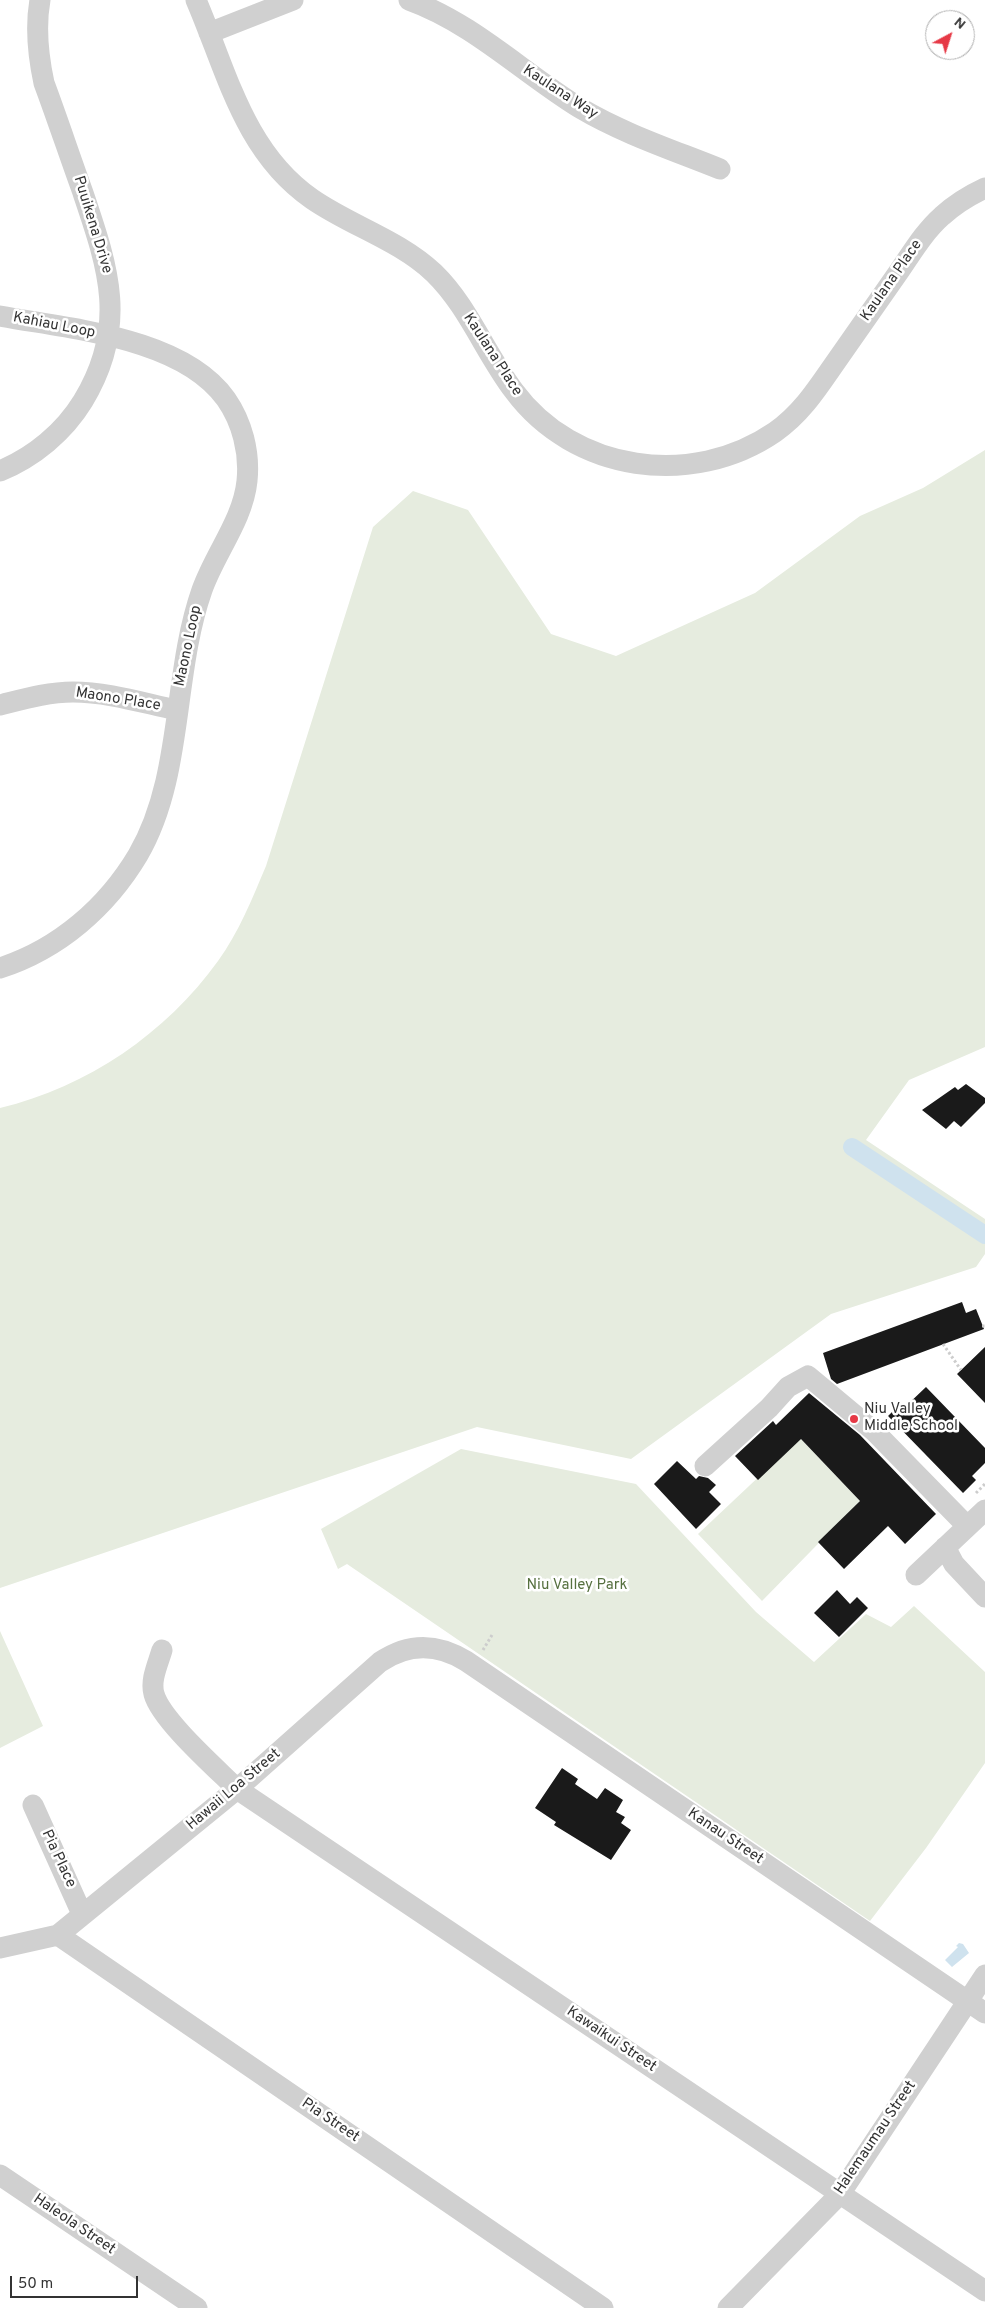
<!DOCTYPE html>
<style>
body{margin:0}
#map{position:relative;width:985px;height:2308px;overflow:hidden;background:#fff;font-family:Overpass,sans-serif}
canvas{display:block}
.north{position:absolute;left:925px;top:10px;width:50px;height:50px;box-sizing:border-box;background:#fff;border:1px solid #adadad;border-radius:50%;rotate:40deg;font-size:14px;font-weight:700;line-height:20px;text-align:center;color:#333}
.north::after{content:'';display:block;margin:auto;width:18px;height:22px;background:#e63946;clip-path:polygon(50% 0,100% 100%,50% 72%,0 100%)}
.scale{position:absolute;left:10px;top:2276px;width:128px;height:22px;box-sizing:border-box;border:2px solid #333;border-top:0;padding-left:6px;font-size:15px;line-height:18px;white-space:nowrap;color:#333;-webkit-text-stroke:4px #fff;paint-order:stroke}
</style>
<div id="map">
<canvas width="985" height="2308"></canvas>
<div class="north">N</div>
<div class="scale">50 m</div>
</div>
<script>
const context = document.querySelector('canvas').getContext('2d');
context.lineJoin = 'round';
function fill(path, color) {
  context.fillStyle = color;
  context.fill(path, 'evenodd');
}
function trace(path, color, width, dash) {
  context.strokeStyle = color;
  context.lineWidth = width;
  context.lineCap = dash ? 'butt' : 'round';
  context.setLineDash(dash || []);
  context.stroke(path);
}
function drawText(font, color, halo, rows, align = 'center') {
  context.font = font + ' Overpass,sans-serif';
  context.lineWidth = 5;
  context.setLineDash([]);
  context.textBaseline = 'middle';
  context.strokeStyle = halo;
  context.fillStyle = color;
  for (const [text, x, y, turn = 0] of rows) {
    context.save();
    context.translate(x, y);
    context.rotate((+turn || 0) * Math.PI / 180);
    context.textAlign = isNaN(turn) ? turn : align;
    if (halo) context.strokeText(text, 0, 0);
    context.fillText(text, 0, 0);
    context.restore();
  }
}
fill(new Path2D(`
 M985,450V1047L909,1080L866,1140L985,1219V1254L976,1267L831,1314L631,1459L477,1427L0,1588V1108C88,1087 166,1033 218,961C239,932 252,899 266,866L373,527L413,491L468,510L551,634L616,656L755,593L860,516L923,488Z
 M800,1438L860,1501L762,1601L698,1534Z
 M461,1449L636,1484L756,1612L814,1662L866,1614L891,1627L914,1606L985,1672V1763L926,1848L870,1921L347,1564L338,1569L321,1529Z
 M0,1631L43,1726L0,1748Z`), '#e6ecdf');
fill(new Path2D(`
 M959,1943L963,1944L969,1953L952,1967L945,1960L958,1947L956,1946Z`), '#cfe2ee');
trace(new Path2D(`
 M852,1147L985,1235`), '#cfe2ee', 18);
fill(new Path2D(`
 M966,1084L985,1098V1103L961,1127L954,1121L946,1129L922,1110L955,1087L958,1090Z
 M962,1302L966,1313L976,1309L984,1329L837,1384L831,1379L823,1353Z
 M985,1347V1403L957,1374Z
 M926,1387L985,1448V1463L972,1476L976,1480L963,1493L888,1416L901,1403L905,1407Z
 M809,1393L860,1435L936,1514L905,1544L888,1526L844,1569L818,1542L860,1501L801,1439L758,1480L735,1456L773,1421L776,1425Z
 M677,1461L696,1479L699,1476L708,1478L716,1485L709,1492L721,1504L696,1529L654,1484Z
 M837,1590L850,1604L857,1597L868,1608L839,1637L814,1613Z
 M562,1768L578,1779L575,1784L597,1799L605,1788L623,1800L616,1812L625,1817L621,1823L631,1830L611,1860L554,1825L556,1822L535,1808Z`), '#1a1a1a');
trace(new Path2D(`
 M982,1326H985
 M943,1344L961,1370
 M976,1493L985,1484
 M483,1650L492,1635`), '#cdcdcd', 3, [2.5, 2.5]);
trace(new Path2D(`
 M196,0C227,72 244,152 312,199C351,226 399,240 434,273C468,306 485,353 514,391C574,472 692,489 775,432C801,414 817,389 835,363C857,332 878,301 900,270C913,251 925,231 942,216C955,204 970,195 985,188
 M409,0C473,23 523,73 580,108C624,134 673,150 720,169
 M209,33L293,0
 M0,316C69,329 182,337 226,399C242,422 250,452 247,481C243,520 215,553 202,590C172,675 184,776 138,855C107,907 59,949 0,968
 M0,471C34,457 64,432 83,401C129,325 108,267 82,190C69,154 57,118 44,83C38,55 35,28 40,0
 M0,705C24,699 48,692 73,692C108,692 143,703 177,710
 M705,1466L769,1408L788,1387L808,1376L874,1431L967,1526
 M945,1547L954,1564L985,1597
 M916,1575L985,1510
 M162,1650C158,1664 150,1680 154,1694C161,1720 217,1769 237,1789L985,2291
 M33,1805L82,1914
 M58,1935L603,2308
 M0,1948L58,1935L237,1789L380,1662C408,1643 437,1643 466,1661L985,2013
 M0,2175L197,2308
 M728,2308L840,2194L985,1975`), '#d0d0d0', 21);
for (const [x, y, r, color] of [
 [854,1419,5,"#e63946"]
]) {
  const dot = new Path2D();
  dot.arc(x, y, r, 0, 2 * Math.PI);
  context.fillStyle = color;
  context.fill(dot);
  trace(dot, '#fff', 2);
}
drawText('15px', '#333', '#fff', [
 ["Kaulana Way",560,93,33],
 ["Puuikena Drive",92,225,73],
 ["Kaulana Place",892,281,-55],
 ["Kahiau Loop",54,326,11],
 ["Kaulana Place",492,355,57],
 ["Maono Loop",189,646,-78],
 ["Maono Place",118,700,9],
 ["Hawaii Loa Street",234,1790,-40],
 ["Kanau Street",725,1837,34],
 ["Pia Place",58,1859,65],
 ["Kawaikui Street",611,2040,34],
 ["Pia Street",330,2121,34],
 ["Halemaumau Street",876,2138,-56],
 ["Haleola Street",74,2225,34]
]);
drawText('15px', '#333', '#fff', [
 ["Niu Valley",864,1410],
 ["Middle School",864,1427]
], 'left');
drawText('15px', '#56703f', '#fff', [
 ["Niu Valley Park",577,1586]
]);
</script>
